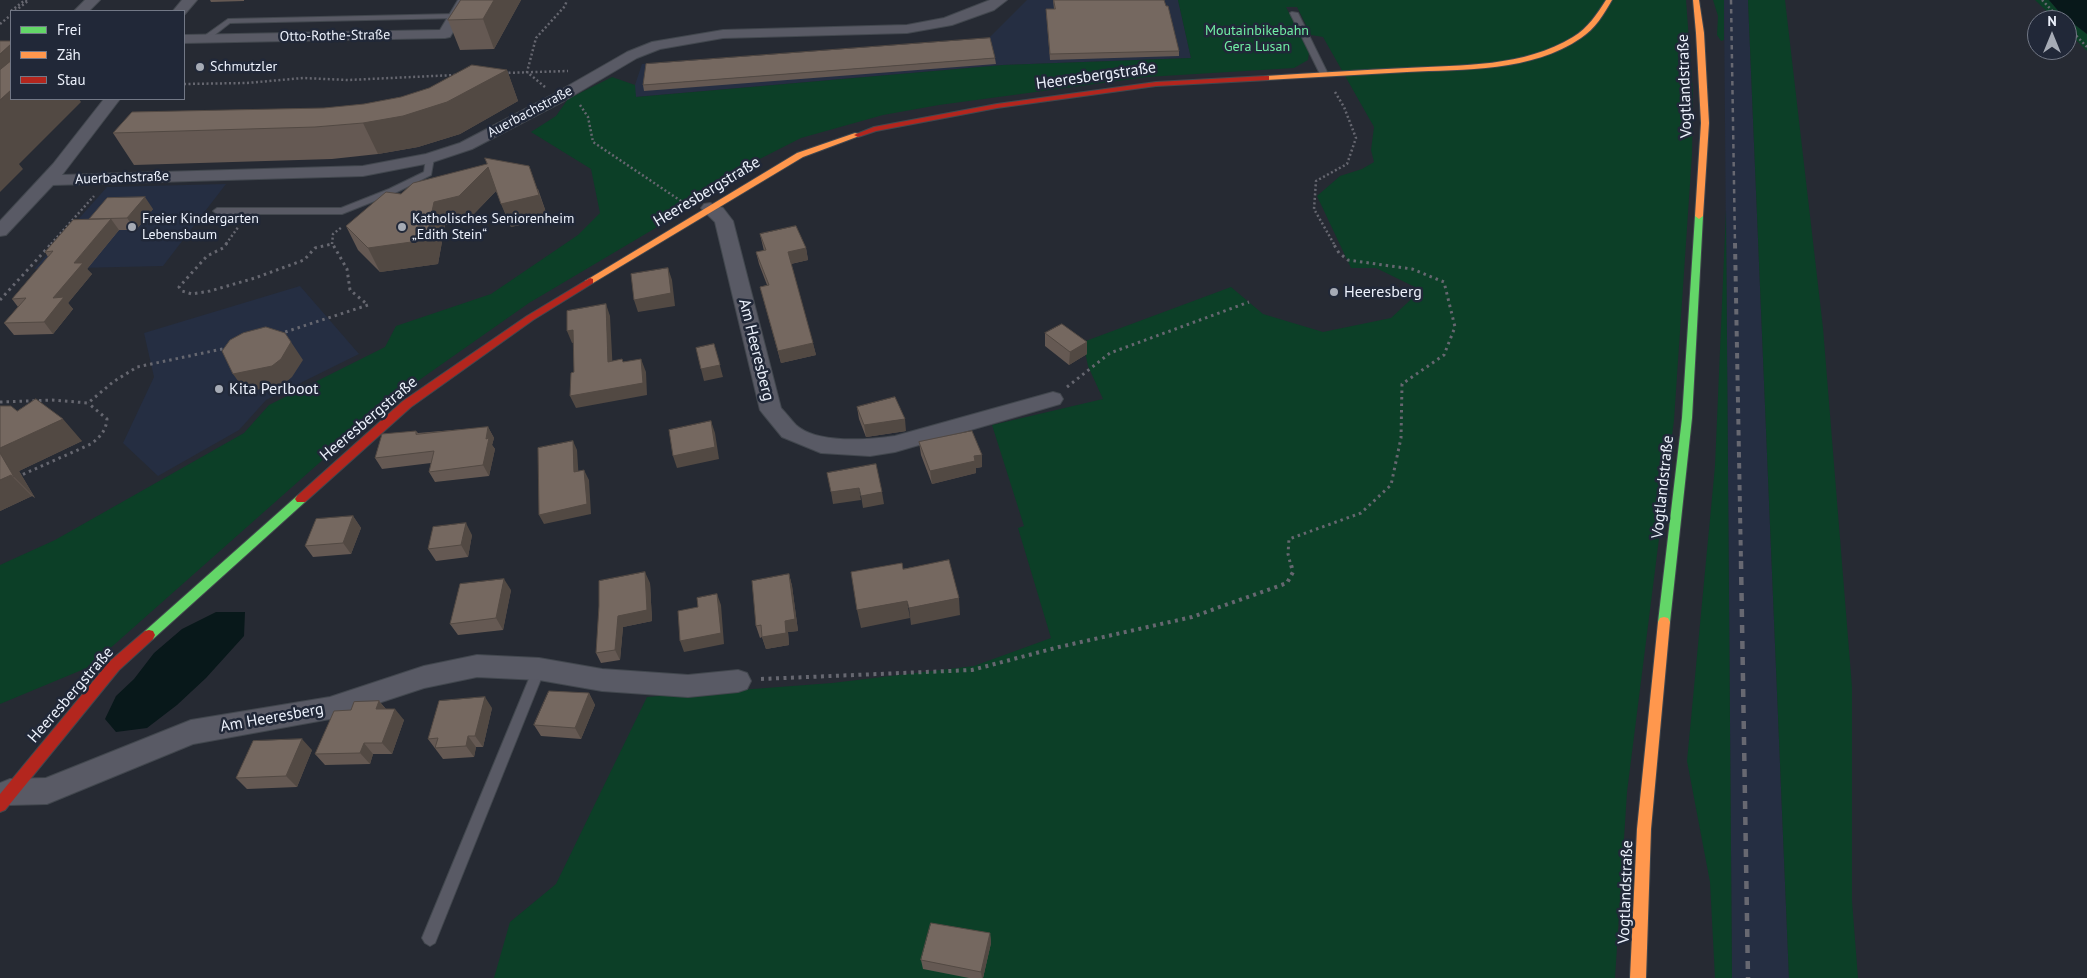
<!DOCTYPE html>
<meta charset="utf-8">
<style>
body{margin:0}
#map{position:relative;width:2087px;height:978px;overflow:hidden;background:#262a33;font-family:"PT Sans",sans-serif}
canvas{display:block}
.legend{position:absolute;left:10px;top:10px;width:175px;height:90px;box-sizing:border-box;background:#212838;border:1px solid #727886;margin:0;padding:6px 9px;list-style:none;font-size:15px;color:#ebf0fb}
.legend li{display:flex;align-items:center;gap:10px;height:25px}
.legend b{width:25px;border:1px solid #727886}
.north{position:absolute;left:2027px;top:10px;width:50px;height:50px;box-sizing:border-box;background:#212838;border:1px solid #727886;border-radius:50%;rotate:0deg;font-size:14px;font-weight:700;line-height:20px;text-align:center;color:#ebf0fb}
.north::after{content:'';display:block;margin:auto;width:18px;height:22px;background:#a6abb5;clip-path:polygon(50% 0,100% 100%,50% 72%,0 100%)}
</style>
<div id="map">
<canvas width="2087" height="978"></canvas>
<ul class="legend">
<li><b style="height:6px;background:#63d668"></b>Frei</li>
<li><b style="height:6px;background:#ff974d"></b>Zäh</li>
<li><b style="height:6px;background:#b3261e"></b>Stau</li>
</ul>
<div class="north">N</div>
</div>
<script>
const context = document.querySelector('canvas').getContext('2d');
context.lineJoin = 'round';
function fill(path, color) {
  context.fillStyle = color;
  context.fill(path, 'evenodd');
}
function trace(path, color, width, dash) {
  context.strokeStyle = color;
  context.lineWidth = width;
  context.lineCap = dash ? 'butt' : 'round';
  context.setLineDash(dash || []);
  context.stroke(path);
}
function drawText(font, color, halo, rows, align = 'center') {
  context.font = font + ' "PT Sans",sans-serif';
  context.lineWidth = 5;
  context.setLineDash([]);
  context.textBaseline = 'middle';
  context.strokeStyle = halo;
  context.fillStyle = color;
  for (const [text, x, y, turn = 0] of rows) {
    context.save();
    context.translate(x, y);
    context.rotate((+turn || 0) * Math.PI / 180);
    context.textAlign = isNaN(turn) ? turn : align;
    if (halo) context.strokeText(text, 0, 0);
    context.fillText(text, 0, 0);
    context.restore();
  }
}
fill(new Path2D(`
 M1027,0H1178L1191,58L1003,65L635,97V85L642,64L987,40Z
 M1724,0H1748L1789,978H1732Z
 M226,184L163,266L34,269L107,187Z
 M300,286L359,354L266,400L239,430L158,476L123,443L154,377L144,333Z`), '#252e42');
fill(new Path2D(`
 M1178,0H1686L1693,94L1692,154L1674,420L1627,792L1615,978H494L510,922L556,884L647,697L832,683L974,666L1051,638L1018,528L1024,526L992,425L1103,399L1088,366L1083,342L1231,287L1263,314L1323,332L1391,318L1421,290L1376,268H1351L1317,196L1340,176L1362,169L1374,162L1371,150L1374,127L1323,37L1311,35L1297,7H1286L1309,52L1308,60L1294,68L1147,77L939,105L883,115L801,138L740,169L691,207L529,303L388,402L89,667L0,704V565L55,540L244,433L269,405L385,347L396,326L491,294L578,235L600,213L591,169L531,132L556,116L568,99L612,77L635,85L636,97L1003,65L1191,58Z
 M1713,0H1724V40L1721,41L1717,35L1718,16Z
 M1748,0H1785L1823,328L1852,687V901L1858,978H1789Z
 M2035,0H2049L2061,14L2087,34V51L2067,31V20H2056Z
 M1726,211L1732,978H1715L1710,882L1687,761L1715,466Z`), '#0c3f27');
fill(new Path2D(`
 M2049,0H2087V34L2061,14Z
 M216,612H245L244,636L206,678L177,705L147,728L116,732L105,719L116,696L134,679L154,653L182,629Z`), '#08181a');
const lane = new Path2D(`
 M1292,12L1298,13L1328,74L1327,76L1320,74L1290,13Z
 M455,14H458V18L230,23L207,41L200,39L228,19Z
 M430,155L434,158L431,175L395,193L342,214H217L213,211L217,208H341L389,189L424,172L426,158Z
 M539,664L544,665L545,669L435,943L430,946L425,943L422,938L533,669L534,665Z`);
const street = new Path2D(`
 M85,0H100L89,11H74Z
 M182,0H197L185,14L184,11H173Z
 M458,0H472L450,37L445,38L184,43V35L440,30Z
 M990,0H1007L994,10L952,25L907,33L723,38L660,49L637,58L564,101L472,149L430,163L363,176L53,185L6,235L0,236V221L53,164L104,99H120L62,175L363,166L426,154L460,143L552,95L627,52L652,42L723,30L907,25L944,18Z
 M710,203L723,208L733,221L781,408C786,413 791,420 796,425C817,444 869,440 895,436L1053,392L1060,394L1063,399L1060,404L895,452L870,456L821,453L782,437L764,415L760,410L715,222L701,208L704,204Z
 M477,655L539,658L602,669L688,675L738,670L747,673L751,681L747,689L738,692L688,697L602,691L539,680L477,677L424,688L330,719L193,744L47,804L10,805L0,801V783L10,779L46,778L191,720L330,697L424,666Z`);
const fast = new Path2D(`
 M1699,213L1703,216L1692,418L1670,622L1668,626L1664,627L1660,626L1658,622L1682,418L1695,216Z
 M301,495L305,496L307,499L305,502L153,639L149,640L145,639L143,635L145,631L297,496Z`);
const slow = new Path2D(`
 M1606,0H1612C1604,14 1595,29 1581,38C1532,72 1464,69 1407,72C1360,75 1313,77 1266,80L1262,78L1266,76C1313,73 1360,70 1407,68C1462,65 1524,67 1573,37C1588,28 1597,14 1606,0Z
 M1693,0H1699L1704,33L1709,123L1703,216L1699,219L1695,216L1701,123L1696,33Z
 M855,133L862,135L803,157L593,283H587L585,281L797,153Z
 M1664,617L1668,618L1670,622L1651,829L1646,978H1630L1637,829L1658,622L1660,618Z`);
const jam = new Path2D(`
 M1266,76H1269V80L1156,86L997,108L876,131L858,137L854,135L874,127L997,104L1156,82Z
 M590,278L593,279V283L533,320L411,407L305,502H297L295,499L297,496L403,401L527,316Z
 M149,630L153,631L155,635L153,639L119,670L5,810L0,812V794L109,662L145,631Z`);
trace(lane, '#42474e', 2);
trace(street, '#42474e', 2);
trace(fast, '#42474e', 2);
trace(slow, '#42474e', 2);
trace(jam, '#42474e', 2);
trace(new Path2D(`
 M2042,0L2061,20
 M11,11L25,0H29
 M15,11L29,0
 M0,24L11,15
 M2067,26L2087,47
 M504,73L568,71
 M184,84L247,83L303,78L348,80L455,75
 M545,87L527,72L536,38L565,6L567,0
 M580,105L588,117L593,142L684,203
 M51,244L94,196
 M226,244L239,226
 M332,244L333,234L342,227
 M1334,244L1314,209L1316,181L1347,164L1356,138L1344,107L1335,92`), '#666770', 2.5, [2, 2.5]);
trace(new Path2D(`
 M227,243L223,248L207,256L179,287L182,291L192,294L210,291L255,278L304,260L315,248L332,244
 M0,300L52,243
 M279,334L368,305L350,290L347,269L332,243
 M1067,387L1110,353L1249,302
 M0,402L52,400L88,403L113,382L137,367L227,348
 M17,477L91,444C100,437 106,431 107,419L88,403
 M1290,562L1288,554L1289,539L1361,513L1391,485L1401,438L1402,384L1444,355L1455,327L1444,282L1412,269L1348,260L1339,253L1333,243`), '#666770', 3, [2.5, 4]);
trace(new Path2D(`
 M761,679L972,670L1059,647L1192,617L1287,583L1293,572L1290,561`), '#666770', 4, [3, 4.5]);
fill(lane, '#595a65');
fill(street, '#595a65');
fill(fast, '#63d668');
fill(slow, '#ff974d');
fill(jam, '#b3261e');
trace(new Path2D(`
 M1731,0L1735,244`), '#676871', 2.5, [4.5, 4.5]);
trace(new Path2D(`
 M1735,243L1741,562`), '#676871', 4, [5.5, 5.5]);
trace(new Path2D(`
 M1741,561L1748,978`), '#676871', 4.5, [8, 8]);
fill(new Path2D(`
 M210,0H244V1L211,2Z
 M461,0H521L494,49L460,50L448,20Z
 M1053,0H1164L1179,51V56L1050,60L1046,9H1054Z
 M995,58L996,64L644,91L643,85Z
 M507,70L518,101L460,134L418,147L378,154L332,159L134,165L113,133L364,104L401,97Z
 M538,189L548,218L511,227L496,191L469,219L445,225L438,264L380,272L358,250L346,226L401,194Z
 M153,209L136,230H119L87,269L92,274L68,303L73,309L53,334L14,335L4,323L18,307L12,299L48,257L45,252L90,219Z
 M760,234L806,248L808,260L791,264L816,355L781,363L760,287L767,285L759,264L756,252L764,251Z
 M1045,333L1087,342V354L1069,365L1045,346Z
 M857,407L906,431L866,437L859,419Z
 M17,411L82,441L19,471L35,498L32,496L0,511Z
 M488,427L494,438L492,445L495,449L489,476L435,482L429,472L431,463L382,469L375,458L416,431L418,433Z
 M919,442L982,467L976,468V473L932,484L921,455Z
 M353,516L361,528L351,554L313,557L305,546Z
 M472,535L468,557L436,561L428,549Z
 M789,574L792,586L798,631L788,632L789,645L766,649L762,637L760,638L756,626Z
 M650,583L652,621L623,627L620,660L601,663L596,653Z
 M511,590L503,630L458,635L450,624Z
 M589,693L595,705L581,739L541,736L534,725Z
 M379,701L386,709L404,720L392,754H373L370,764L325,765L315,754L351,710Z
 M492,708L483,747H476L474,757L443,759L428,739Z
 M312,750L297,787L247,789L236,778Z
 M990,933L991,943L983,978H969L923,969L921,960Z`), '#655953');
fill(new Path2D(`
 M494,0H521L494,49L483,19Z
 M11,44V66L0,76V54Z
 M507,70L518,101L460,134L418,147L378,154L363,123Z
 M11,90V99H79L81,102L19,164L23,169L0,192V100Z
 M529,166L548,218L511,227L501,204Z
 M488,167L497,190L469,219L445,225L438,264L380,272L368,248L434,202Z
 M145,197L153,209L136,230L127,218Z
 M111,219L119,230L87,269L92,274L68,303L73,309L53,334L44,322L53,298L74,263Z
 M806,248L808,260L790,264L788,252Z
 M668,268L672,280L675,306L638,312L634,300Z
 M606,304L610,316L613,374L608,362Z
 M573,330L578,342L572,343L567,331Z
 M291,342L303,360L292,377L284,384L246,392L233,374Z
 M1087,342V354L1069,365L1070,352Z
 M813,343L816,355L781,363L778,351Z
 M714,344L723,377L704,381L701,369Z
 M641,359L646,372L647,395L576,408L570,396Z
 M63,419L82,441L19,471L35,498L14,477L0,453V448Z
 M905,419L906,431L866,437L864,425Z
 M711,421L715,433L719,459L677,468L673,456Z
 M488,427L494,438L492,445L495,449L489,476L483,465L486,439Z
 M573,441L577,450L579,482L574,472Z
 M982,455V467L976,468V473L932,484L930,471L974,456Z
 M584,470L589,480L591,514L544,524L539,515Z
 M11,475L32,496L0,511V480Z
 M859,488L861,500L833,504L831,492Z
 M882,492L884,504L863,508L861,496Z
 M353,516L361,528L351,554L343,543Z
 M466,523L472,535L468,557L461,545Z
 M645,572L650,583L652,621L623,627L620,660L615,650L618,616Z
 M789,574L792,586L798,631L788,632L789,645L766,649L762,637Z
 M504,579L511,590L503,630L496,618Z
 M717,594L721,605L724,644L684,652L680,641Z
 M959,598L960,615L911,625L909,608Z
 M907,601L910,618L861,628L857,610Z
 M589,693L595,705L581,739L575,728Z
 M485,697L492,708L483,747L475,736Z
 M379,701L388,712L376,709Z
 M395,709L404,720L392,754L382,743Z
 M468,736L476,747L474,757L466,746Z
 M302,739L312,750L297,787L286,776Z
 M364,743L373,754L370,764L360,753Z
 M990,933L991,943L983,978H982L981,972Z`), '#524943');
const building = new Path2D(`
 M461,0H494L483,19L448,20Z
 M1054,0H1164L1166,6H1168L1179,51L1050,54L1046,9H1055Z
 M990,38L995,58L643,85L646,64Z
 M0,41H11V44L0,54Z
 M11,61V90L0,100V70Z
 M472,65L507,70L447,102L403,116L363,123L315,127L113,133L132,112L324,108L364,104L401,97L429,88Z
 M485,158L529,166L539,195L501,204L488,167L459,196L434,202L426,240L368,248L346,226L386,192L401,194L413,183L487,164Z
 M145,197L127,218L89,219L107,198Z
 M111,219L74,263H83L53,298L64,297L44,322L4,323L26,298L12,299L53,251L45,252L73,220Z
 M796,226L806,248L788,252L813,343L778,351L760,287L769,285L756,252L766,250L760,234Z
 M668,268L671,293L634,300L631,274Z
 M606,304L608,362L622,359L623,362L641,359L643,383L570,396L571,373L574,372L573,330L567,331V311Z
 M1062,324L1087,342L1070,352L1045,333Z
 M266,327L285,333L291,342L281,359L272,366L233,374L222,351L230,340L243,333Z
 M714,344L720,365L701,369L696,348Z
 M895,397L905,419L864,425L857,407Z
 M36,399L63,419L0,448V406H11L17,411Z
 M711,421L715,447L673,456L669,430Z
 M488,427L486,439L489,438L483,465L429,472L434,451L375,458L382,434L416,431V434Z
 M972,431L982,455L974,456L975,461L930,471L919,442Z
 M573,441L574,472L584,470L587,504L539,515L538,448Z
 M0,453L14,477L11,475L0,480Z
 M876,464L882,492L861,496L859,488L831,492L827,473Z
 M353,516L343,543L305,546L316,519Z
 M466,523L461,545L428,549L433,527Z
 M949,560L959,598L909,608L907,601L857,610L851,572L902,563L903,569Z
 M645,572L647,610L618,616L615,650L596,653L599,606V581Z
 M789,574L795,619L785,621L786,633L762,637L761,625L756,626L752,581Z
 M504,579L496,618L450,624L460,584Z
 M717,594L721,633L680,641L678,611L698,607L697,598Z
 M549,691L589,693L575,728L534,725Z
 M485,697L475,736H468L466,746L435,748L438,738L428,739L439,701Z
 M379,701L376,709H395L382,743H364L360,753L315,754L334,711L351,710L354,702Z
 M302,739L286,776L236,778L253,741Z
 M931,923L990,933L981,972L921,960Z`);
fill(building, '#756860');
trace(building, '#524943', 1);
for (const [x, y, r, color] of [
 [200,67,5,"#a6abb5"],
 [132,227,5,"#a6abb5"],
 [402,227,5,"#a6abb5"],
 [1334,292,5,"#a6abb5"],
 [219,389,5,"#a6abb5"]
]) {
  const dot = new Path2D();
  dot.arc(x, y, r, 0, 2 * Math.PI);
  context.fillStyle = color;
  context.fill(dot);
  trace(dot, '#212838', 2);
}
drawText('14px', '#71efa6', '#212838', [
 ["Moutainbikebahn",1257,31],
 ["Gera Lusan",1257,47]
]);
drawText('14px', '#ebf0fb', '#212838', [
 ["Otto-Rothe-Straße",335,36,-1],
 ["Auerbachstraße",530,112,-28],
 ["Auerbachstraße",122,178,-2]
]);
drawText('14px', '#ebf0fb', '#212838', [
 ["Schmutzler",210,67],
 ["Freier Kindergarten",142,219],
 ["Lebensbaum",142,235],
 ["Katholisches Seniorenheim",412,219],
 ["„Edith Stein“",412,235]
], 'left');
drawText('16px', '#ebf0fb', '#212838', [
 ["Heeresbergstraße",1096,76,-8],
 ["Vogtlandstraße",1685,86,-92],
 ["Heeresbergstraße",707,192,-31],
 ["Am Heeresberg",756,350,76],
 ["Heeresbergstraße",369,419,-40],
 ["Vogtlandstraße",1663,487,-84],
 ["Heeresbergstraße",71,695,-49],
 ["Am Heeresberg",272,718,-10],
 ["Vogtlandstraße",1626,892,-88]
]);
drawText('16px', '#ebf0fb', '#212838', [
 ["Heeresberg",1344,292],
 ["Kita Perlboot",229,389]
], 'left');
</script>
